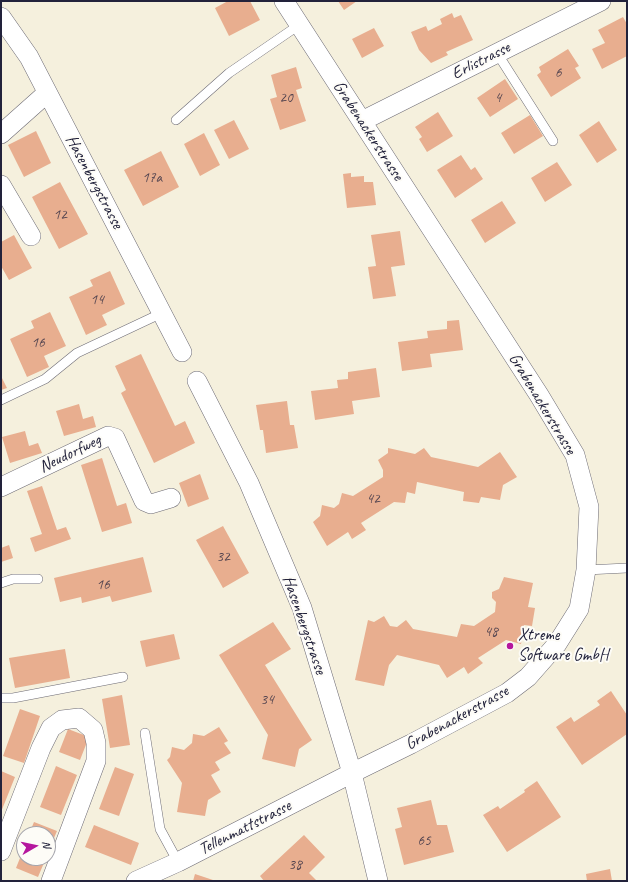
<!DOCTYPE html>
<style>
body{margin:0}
#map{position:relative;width:628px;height:882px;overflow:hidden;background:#f5f0dd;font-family:Caveat,sans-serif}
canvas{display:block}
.frame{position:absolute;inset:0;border:2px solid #22223b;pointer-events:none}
.north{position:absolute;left:16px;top:826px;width:40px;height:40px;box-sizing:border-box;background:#fdfcf7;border:1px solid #a5a5ac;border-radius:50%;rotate:81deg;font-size:11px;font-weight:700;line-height:16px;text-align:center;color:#22223b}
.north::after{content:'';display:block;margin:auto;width:14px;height:18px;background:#b5179e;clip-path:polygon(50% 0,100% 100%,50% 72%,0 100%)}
</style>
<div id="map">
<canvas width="628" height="882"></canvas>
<div class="frame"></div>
<div class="north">N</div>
</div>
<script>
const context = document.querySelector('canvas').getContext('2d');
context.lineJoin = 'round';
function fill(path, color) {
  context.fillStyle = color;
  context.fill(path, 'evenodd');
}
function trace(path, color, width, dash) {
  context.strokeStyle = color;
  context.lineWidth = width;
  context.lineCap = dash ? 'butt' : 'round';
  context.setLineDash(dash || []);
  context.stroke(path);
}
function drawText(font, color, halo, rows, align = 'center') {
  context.font = font + ' Caveat,sans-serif';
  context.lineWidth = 4;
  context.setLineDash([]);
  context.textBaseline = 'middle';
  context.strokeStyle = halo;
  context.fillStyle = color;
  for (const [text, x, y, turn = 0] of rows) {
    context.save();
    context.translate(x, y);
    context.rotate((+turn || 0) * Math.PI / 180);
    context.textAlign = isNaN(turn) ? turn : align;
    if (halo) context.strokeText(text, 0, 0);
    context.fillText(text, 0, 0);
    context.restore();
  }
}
fill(new Path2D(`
 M228,1H250L260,20L229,36L215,8Z
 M338,1H357L344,10Z
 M452,13L454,18L461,15L473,40L446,52L448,55L431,63L419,50L411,32L426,26L428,31L442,24L440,19Z
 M623,17L627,24V56L602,69L592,49L605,43L598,30Z
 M374,28L384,46L362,58L352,39Z
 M568,49L579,66L575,68L581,78L551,97L537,75L541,72L539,67Z
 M296,67L302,88L296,90L306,121L280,130L270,99L277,97L271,75Z
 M505,79L518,99L490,117L477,98Z
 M438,112L453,136L427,152L419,139L422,137L415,127Z
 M530,115L543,136L514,154L501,133Z
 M234,120L249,149L229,159L214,130Z
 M599,121L617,150L597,163L579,135Z
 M36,131L51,163L24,177L8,145Z
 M204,133L220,165L200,176L184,144Z
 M161,151L179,187L143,206L124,170Z
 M461,155L471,170L475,167L483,179L455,198L437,170Z
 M557,162L572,185L545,202L531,178Z
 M351,173V177L364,176V182H373L376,205L347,208L343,174Z
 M60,182L88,234L59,249L32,197Z
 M502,201L516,223L485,243L471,220Z
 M400,231L405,265L391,267L396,296L373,299L368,267L376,266L371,235Z
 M14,235L32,268L9,280L1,266V242Z
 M110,271L125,304L102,315L107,325L86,335L69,297L93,286L90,280Z
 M50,312L66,346L44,356L49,367L27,377L10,339L34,328L31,321Z
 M459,320L463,350L430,354L432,367L402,371L398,342L428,338L427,331L447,329V321Z
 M141,354L175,426L185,421L195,443L154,463L121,393L126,390L115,366Z
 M376,368L380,397L352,401L354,414L315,420L311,391L338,388L337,380L348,379V372Z
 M1,376L7,388L1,390Z
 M287,401L290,425H294L298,448L266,453L263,430H260L256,405Z
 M79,404L83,419L93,416L96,427L64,436L56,411Z
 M25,431L29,446L38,443L42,453L10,463L2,437Z
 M388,448L415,454L424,448L431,457L478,467L500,452L517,477L503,485L500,500L481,497L479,503L463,501L464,492L417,482L415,494L407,492L405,503L394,502L361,523L366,530L352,539L348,532L327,546L313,522L320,516L322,505L334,508L339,504L342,493L353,496L383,477V470L378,460L388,453Z
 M102,458L117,506L126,503L132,523L102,532L81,465Z
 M200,474L209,499L188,507L179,483Z
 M42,486L57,530L66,527L71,539L35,552L30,538L42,534L27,491Z
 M223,526L249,573L223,588L196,540Z
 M9,545L13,558L1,562V548Z
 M143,557L152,592L112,602L110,596L82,603L81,597L60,602L54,578Z
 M504,577L533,583L528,607L535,608L532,626L524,625L521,644L506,640L478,658L483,663L468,674L464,667L447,678L439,665L397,655L389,665L384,686L355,680L368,620L374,622L384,616L390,626L397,627L406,620L413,629L457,637L461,624L474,626L495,612L496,602L492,598V592L499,589Z
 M273,622L291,649L265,665L312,740L299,749L295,767L262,759L268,735L219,655Z
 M174,634L180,659L146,667L140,641Z
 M65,649L70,678L15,688L9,658Z
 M611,691L627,715V734L582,765L556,727L571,717L574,722L600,705L597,701Z
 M122,695L130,745L110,748L102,699Z
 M20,709L40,716L24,763L3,756Z
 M219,727L228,741L224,743L231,753L215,762L220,770L211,775L221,792L208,800L205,816L177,812L182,783L167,760L170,757L172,747L184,750L192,743L193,734L204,736Z
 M68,729L89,737L80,760L59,752Z
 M56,766L77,775L61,815L40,807Z
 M115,767L134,774L119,816L99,809Z
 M1,771L15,777L1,812Z
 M537,781L561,817L507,852L483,815L498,806L500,809L525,792L524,790Z
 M431,800L437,825H447L454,852L404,865L395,829L402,827L397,808Z
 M34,822L57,831L48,852V834H29Z
 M94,825L139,843L131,865L85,847Z
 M304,835L325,857L309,873L317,881H264L260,876Z
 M24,848V858H46L38,877L16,868Z
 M610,869L612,881H587L586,874Z
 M195,874L216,881H193Z`), '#e8ae8f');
const service = new Path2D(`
 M497,53L553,141
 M176,120L229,73L299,25
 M1,400L45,379L77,353L162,313
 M586,570L627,568
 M1,583L13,579H38
 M1,698H13L123,677
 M145,733L160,829L178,862`);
const minor = new Path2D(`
 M1,17L29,57L182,352
 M362,121L601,1
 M1,134L47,93
 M1,185L31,236
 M197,381L249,483L302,608L352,773L378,881
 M1,487L108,436L115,438L144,501L151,504L171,498
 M1,851L41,748L51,728L62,720L79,718L93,730L96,743V761L51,881
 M136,881L178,862L352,773L411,744L507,693L528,677L557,644L579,609L586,570L589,507L575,455L539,395L284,1`);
trace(service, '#6c6a74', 10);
trace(minor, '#6c6a74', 20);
trace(service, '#fff', 9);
trace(minor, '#fff', 19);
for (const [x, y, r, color] of [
 [510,646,4,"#b5179e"]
]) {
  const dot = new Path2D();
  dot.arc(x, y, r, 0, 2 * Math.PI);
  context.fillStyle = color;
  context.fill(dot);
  trace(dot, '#fdfcf7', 1.5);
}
drawText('15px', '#544550', null, [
 ["6",558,73],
 ["20",286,98],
 ["4",498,98],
 ["17a",152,178],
 ["12",60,215],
 ["14",97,300],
 ["16",38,343],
 ["42",373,499],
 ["32",223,557],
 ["16",103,585],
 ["48",491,632],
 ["34",267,700],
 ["65",424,841],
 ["38",295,865]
]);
drawText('17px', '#22223b', '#fdfcf7', [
 ["Erlistrasse",481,61,-27],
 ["Grabenackerstrasse",368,131,57],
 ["Hasenbergstrasse",94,182,62],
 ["Grabenackerstrasse",542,404,59],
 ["Neudorfweg",70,454,-26],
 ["Hasenbergstrasse",304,625,71],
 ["Grabenackerstrasse",457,718,-29],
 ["Tellenmattstrasse",245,828,-27]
]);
drawText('17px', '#22223b', '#fdfcf7', [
 ["Xtreme",518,636],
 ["Software GmbH",518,656]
], 'left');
</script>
